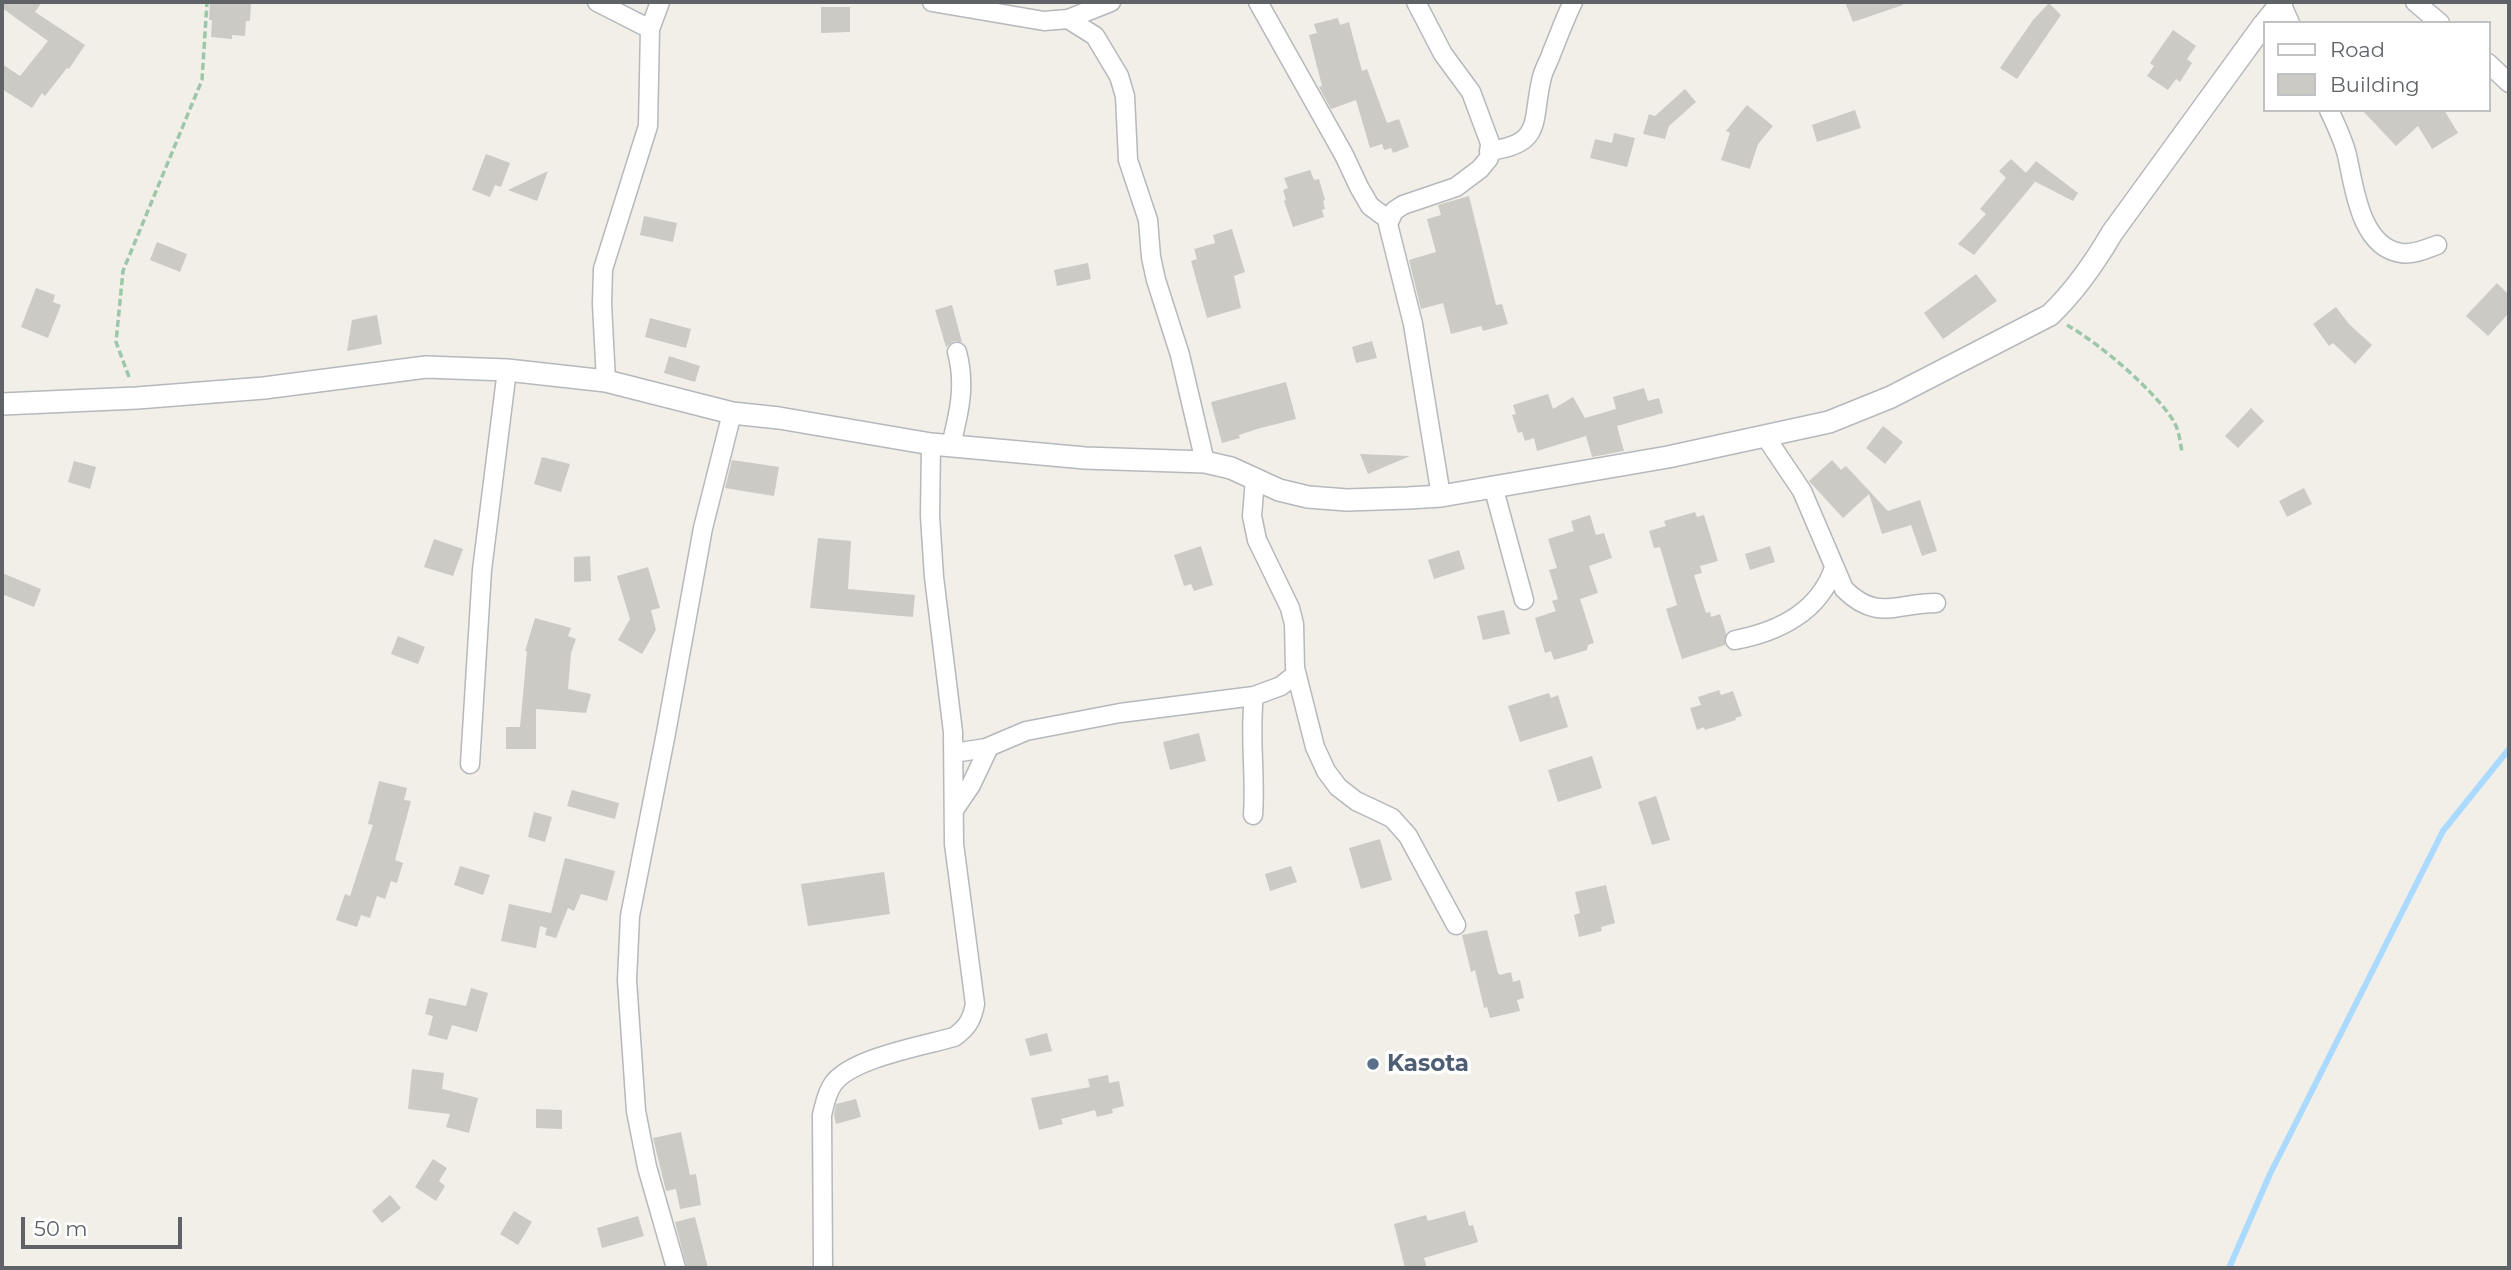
<!DOCTYPE html>
<style>
body{margin:0}
#map{position:relative;width:2511px;height:1270px;overflow:hidden;background:#f1efe8;font-family:Montserrat,sans-serif}
canvas{display:block}
.frame{position:absolute;inset:0;border:4px solid #5f6368;pointer-events:none}
.legend{position:absolute;left:2263px;top:21px;width:228px;height:91px;box-sizing:border-box;background:#fff;border:2px solid #bfc1c3;margin:0;padding:9px 12px;list-style:none;font-size:21px;color:#5f6368}
.legend li{display:flex;align-items:center;gap:14px;height:35px}
.legend b{width:35px;border:2px solid #bfc1c3}
.scale{position:absolute;left:21px;top:1217px;width:161px;height:32px;box-sizing:border-box;border:4px solid #5f6368;border-top:0;padding-left:9px;font-size:21px;line-height:24px;white-space:nowrap;color:#5f6368;-webkit-text-stroke:5px #fff;paint-order:stroke}
</style>
<div id="map">
<canvas width="2511" height="1270"></canvas>
<div class="frame"></div>
<ul class="legend">
<li><b style="height:9px;background:#fff"></b>Road</li>
<li><b style="height:19px;background:#cccac5"></b>Building</li>
</ul>
<div class="scale">50 m</div>
</div>
<script>
const context = document.querySelector('canvas').getContext('2d');
context.lineJoin = 'round';
function trace(path, color, width, dash) {
  context.strokeStyle = color;
  context.lineWidth = width;
  context.lineCap = dash ? 'butt' : 'round';
  context.setLineDash(dash || []);
  context.stroke(path);
}
function fill(path, color) {
  context.fillStyle = color;
  context.fill(path, 'evenodd');
}
function drawText(font, color, halo, rows, align = 'center') {
  context.font = font + ' Montserrat,sans-serif';
  context.lineWidth = 7;
  context.setLineDash([]);
  context.textBaseline = 'middle';
  context.strokeStyle = halo;
  context.fillStyle = color;
  for (const [text, x, y, turn = 0] of rows) {
    context.save();
    context.translate(x, y);
    context.rotate((+turn || 0) * Math.PI / 180);
    context.textAlign = isNaN(turn) ? turn : align;
    if (halo) context.strokeText(text, 0, 0);
    context.fillText(text, 0, 0);
    context.restore();
  }
}
trace(new Path2D(`
 M2229,1268L2270,1174L2443,831L2509,749`), '#aadaff', 6);
fill(new Path2D(`
 M2,2H42L35,12L85,45L69,69L67,68L45,96L42,93L32,108L2,89V64L20,76L48,41L2,8Z
 M210,2H251L250,21H246L245,36L232,35V39L211,37L212,20H209Z
 M1845,2H1902L1903,5L1853,22Z
 M2049,3L2061,15L2017,79L2000,68L2033,20Z
 M821,7H850V32L821,33Z
 M1338,18L1340,25L1349,22L1362,71L1367,69L1387,123L1399,119L1409,147L1393,153L1391,148L1384,150L1382,144L1370,148L1356,100L1331,109L1319,87L1322,86L1309,35L1317,33L1314,24Z
 M2173,30L2196,46L2187,59L2192,63L2180,82L2176,79L2168,90L2147,76L2154,66L2150,63Z
 M1685,89L1696,102L1669,126L1665,139L1643,134L1649,114L1655,116Z
 M1747,105L1773,126L1758,144L1750,169L1721,160L1730,133L1726,131Z
 M1855,110L1861,128L1817,142L1812,125Z
 M2362,110H2444L2458,133L2432,149L2418,126L2396,146Z
 M1614,133L1635,138L1627,167L1590,158L1595,139L1612,143Z
 M486,154L510,163L501,187L495,185L490,197L472,190Z
 M2011,159L2026,173L2036,161L2078,193L2073,201L2032,180L2035,182L1974,255L1958,244L1986,214L1980,209L2006,178L1999,171Z
 M1310,170L1314,180L1319,179L1325,200L1323,201L1325,209L1322,210L1324,217L1293,227L1284,201L1286,200L1283,190L1288,188L1284,178Z
 M548,171L537,201L508,190Z
 M1469,196L1496,305L1502,304L1508,324L1483,331L1481,326L1451,334L1443,303L1421,309L1409,260L1436,252L1427,219L1441,215L1438,205Z
 M644,216L677,223L673,242L640,235Z
 M1232,229L1245,272L1234,276L1241,308L1207,318L1191,261L1197,259L1194,249L1215,243L1213,235Z
 M157,242L187,254L180,272L150,260Z
 M1088,263L1091,279L1057,286L1054,270Z
 M1976,274L1997,301L1943,339L1924,313Z
 M2497,283L2509,295V313L2488,336L2466,316Z
 M36,288L55,295L53,302L61,305L48,338L21,327Z
 M952,305L962,342L954,341L946,347L935,310Z
 M2336,307L2349,324L2372,345L2355,364L2333,343L2329,346L2313,324Z
 M377,315L382,344L347,351L352,320Z
 M650,318L691,329L686,348L645,337Z
 M1372,341L1377,358L1356,363L1352,347Z
 M669,356L700,366L695,382L664,373Z
 M1286,382L1296,419L1257,429L1239,435L1240,438L1222,443L1211,402Z
 M1644,388L1648,401L1659,398L1663,413L1617,426L1624,451L1592,457L1586,436L1537,451L1534,438L1525,441L1522,432L1518,433L1512,415L1516,414L1513,405L1548,394L1553,409L1573,397L1585,418L1616,409L1613,397Z
 M2251,408L2264,421L2238,448L2225,436Z
 M1883,426L1903,442L1885,464L1866,448Z
 M1360,454L1410,456L1368,474Z
 M542,457L570,464L561,492L534,484Z
 M732,460L779,467L774,496L725,488Z
 M1832,460L1841,470L1846,466L1888,511L1920,500L1937,551L1922,556L1911,525L1882,534L1869,494L1843,518L1809,481Z
 M74,461L96,467L90,489L68,482Z
 M2304,488L2312,504L2287,517L2279,501Z
 M1695,512L1697,517L1704,515L1718,561L1700,566L1702,573L1694,575L1706,613L1710,612L1711,617L1720,614L1726,633L1725,645L1682,659L1666,609L1677,605L1660,547L1654,548L1649,531L1666,526L1664,521Z
 M1590,515L1596,535L1604,533L1612,558L1589,566L1598,593L1580,599L1594,643L1588,645L1587,650L1554,660L1551,651L1545,653L1535,618L1556,611L1552,601L1558,599L1549,570L1557,568L1548,539L1574,531L1571,521Z
 M818,538L851,541L848,589L915,595L913,617L810,608Z
 M434,539L463,549L453,576L424,567Z
 M1201,546L1213,585L1194,591L1191,584L1184,586L1174,555Z
 M1770,546L1775,562L1750,570L1745,554Z
 M1459,550L1465,569L1434,579L1428,560Z
 M590,556L591,581L574,582V557Z
 M648,567L660,608L651,610L656,630L642,654L618,640L630,619L617,576Z
 M2,573L41,589L34,607L2,594Z
 M1504,610L1510,634L1483,640L1477,616Z
 M535,618L571,628L568,636L576,639L571,653L568,689L591,694L586,713L536,709V749H506V727H520L527,651H525Z
 M398,636L425,647L418,664L391,654Z
 M1719,690L1721,695L1733,691L1742,716L1735,718L1736,720L1705,730L1704,727L1697,730L1690,708L1701,705L1698,697Z
 M1549,693L1551,698L1558,695L1568,727L1520,742L1508,706Z
 M1199,733L1206,761L1170,770L1163,742Z
 M1592,756L1602,788L1558,802L1548,770Z
 M379,781L407,788L404,800L411,801L395,860L403,863L397,883L391,881L385,899L377,896L370,918L361,915L357,927L336,920L345,894L350,896L373,825L368,824Z
 M572,790L619,803L615,819L567,806Z
 M1656,796L1670,840L1652,845L1638,802Z
 M534,812L552,817L545,842L528,837Z
 M1380,839L1392,880L1361,889L1349,848Z
 M565,858L615,871L607,901L581,894L574,911L568,908L556,938L545,935L547,928L540,926L536,948L501,941L509,904L551,913Z
 M460,866L490,875L483,895L454,885Z
 M1291,866L1297,882L1270,891L1265,874Z
 M884,872L890,914L808,926L801,884Z
 M1606,885L1615,923L1601,927L1602,931L1579,937L1574,915L1580,913L1575,892Z
 M1487,930L1498,973L1500,975L1511,972L1513,982L1520,980L1524,998L1517,1000L1520,1011L1490,1018L1487,1007L1484,1008L1475,970L1471,972L1462,935Z
 M471,988L488,993L477,1032L452,1025L447,1040L428,1035L433,1016L425,1014L429,998L466,1006Z
 M1047,1033L1052,1051L1030,1056L1025,1039Z
 M412,1069L444,1073L442,1089L478,1098L469,1133L446,1127L450,1114L408,1109Z
 M1108,1075L1109,1083L1119,1081L1124,1106L1112,1109L1113,1113L1097,1117L1095,1110L1061,1119L1063,1124L1039,1130L1031,1098L1090,1087L1088,1079Z
 M856,1099L861,1117L836,1124L834,1115L836,1104Z
 M536,1109L562,1110V1129L536,1128Z
 M681,1132L690,1175L696,1174L701,1205L680,1209L676,1189L666,1191L653,1138Z
 M433,1159L447,1168L439,1181L445,1186L436,1201L415,1187Z
 M390,1195L401,1208L382,1223L372,1211Z
 M514,1211L532,1222L518,1245L500,1234Z
 M1465,1211L1469,1226L1473,1225L1478,1242L1424,1258L1427,1268H1405L1394,1224L1426,1215L1428,1221Z
 M638,1216L644,1236L602,1248L597,1228Z
 M695,1217L708,1268H687L675,1222Z`), '#cccac5');
const minor = new Path2D(`
 M597,2L650,29
 M932,2L1044,21L1068,19L1111,2
 M1258,2L1344,155L1359,187L1370,206L1389,220
 M1416,2L1443,54L1471,92L1490,143L1489,158L1480,169L1456,187L1403,205L1394,211L1388,224L1413,324L1441,496
 M2415,2L2440,23
 M2281,3L2290,23
 M1068,19L1095,36L1119,76L1125,96L1128,160L1148,220L1151,257L1156,280L1180,355L1205,462
 M2488,63L2509,83
 M2329,110C2336,125 2343,139 2347,155C2354,186 2360,247 2401,253C2413,255 2426,249 2437,245
 M1489,151C1545,144 1531,120 1542,77C1544,69 1549,61 1552,52C1559,35 1565,18 1573,2
 M606,381L602,304L603,269L648,126L650,29L660,2
 M1765,436L1802,491L1844,589C1877,622 1896,603 1936,603
 M951,445C959,413 966,385 957,352
 M1255,479L1252,516L1257,540L1290,608L1294,624L1295,668L1315,747L1326,771L1338,787L1356,801L1392,818L1408,836L1456,925
 M1493,486L1524,600
 M1735,640C1778,632 1819,612 1834,568
 M954,753L986,748L1026,731L1120,713L1254,696L1281,686L1296,674
 M470,764L482,570L507,370
 M954,810L971,785L989,747
 M1253,815C1256,775 1249,736 1254,696
 M676,1268L647,1167L636,1111L627,980L630,916L666,733L703,528L732,413
 M823,1268L822,1115C825,1104 826,1094 833,1084C851,1058 923,1046 954,1037C967,1028 972,1020 975,1004L954,844L953,732L934,577L930,516L931,444`);
const tertiary = new Path2D(`
 M2265,23L2282,2
 M2,404L137,398L264,388L426,367L507,370L606,381L732,413L779,418L931,444L1085,458L1205,462L1231,468L1279,490L1308,497L1347,500L1408,498L1441,496L1668,457L1829,422L1891,397L2050,315C2076,290 2094,264 2112,233L2264,24`);
trace(minor, '#b5b8bc', 21);
trace(tertiary, '#b5b8bc', 24);
trace(new Path2D(`
 M2067,325C2100,344 2152,388 2173,420C2179,429 2180,442 2182,452
 M129,377L116,342L123,271L202,80L207,2`), '#9cc7a9', 3.5, [7, 3.5]);
trace(minor, '#fff', 18);
trace(tertiary, '#fff', 21);
for (const [x, y, r, color] of [
 [1373,1064,7,"#5c6f8a"]
]) {
  const dot = new Path2D();
  dot.arc(x, y, r, 0, 2 * Math.PI);
  context.fillStyle = color;
  context.fill(dot);
  trace(dot, '#fff', 2.5);
}
drawText('bold 23px', '#4e5e75', '#fff', [
 ["Kasota",1387,1064]
], 'left');
</script>
